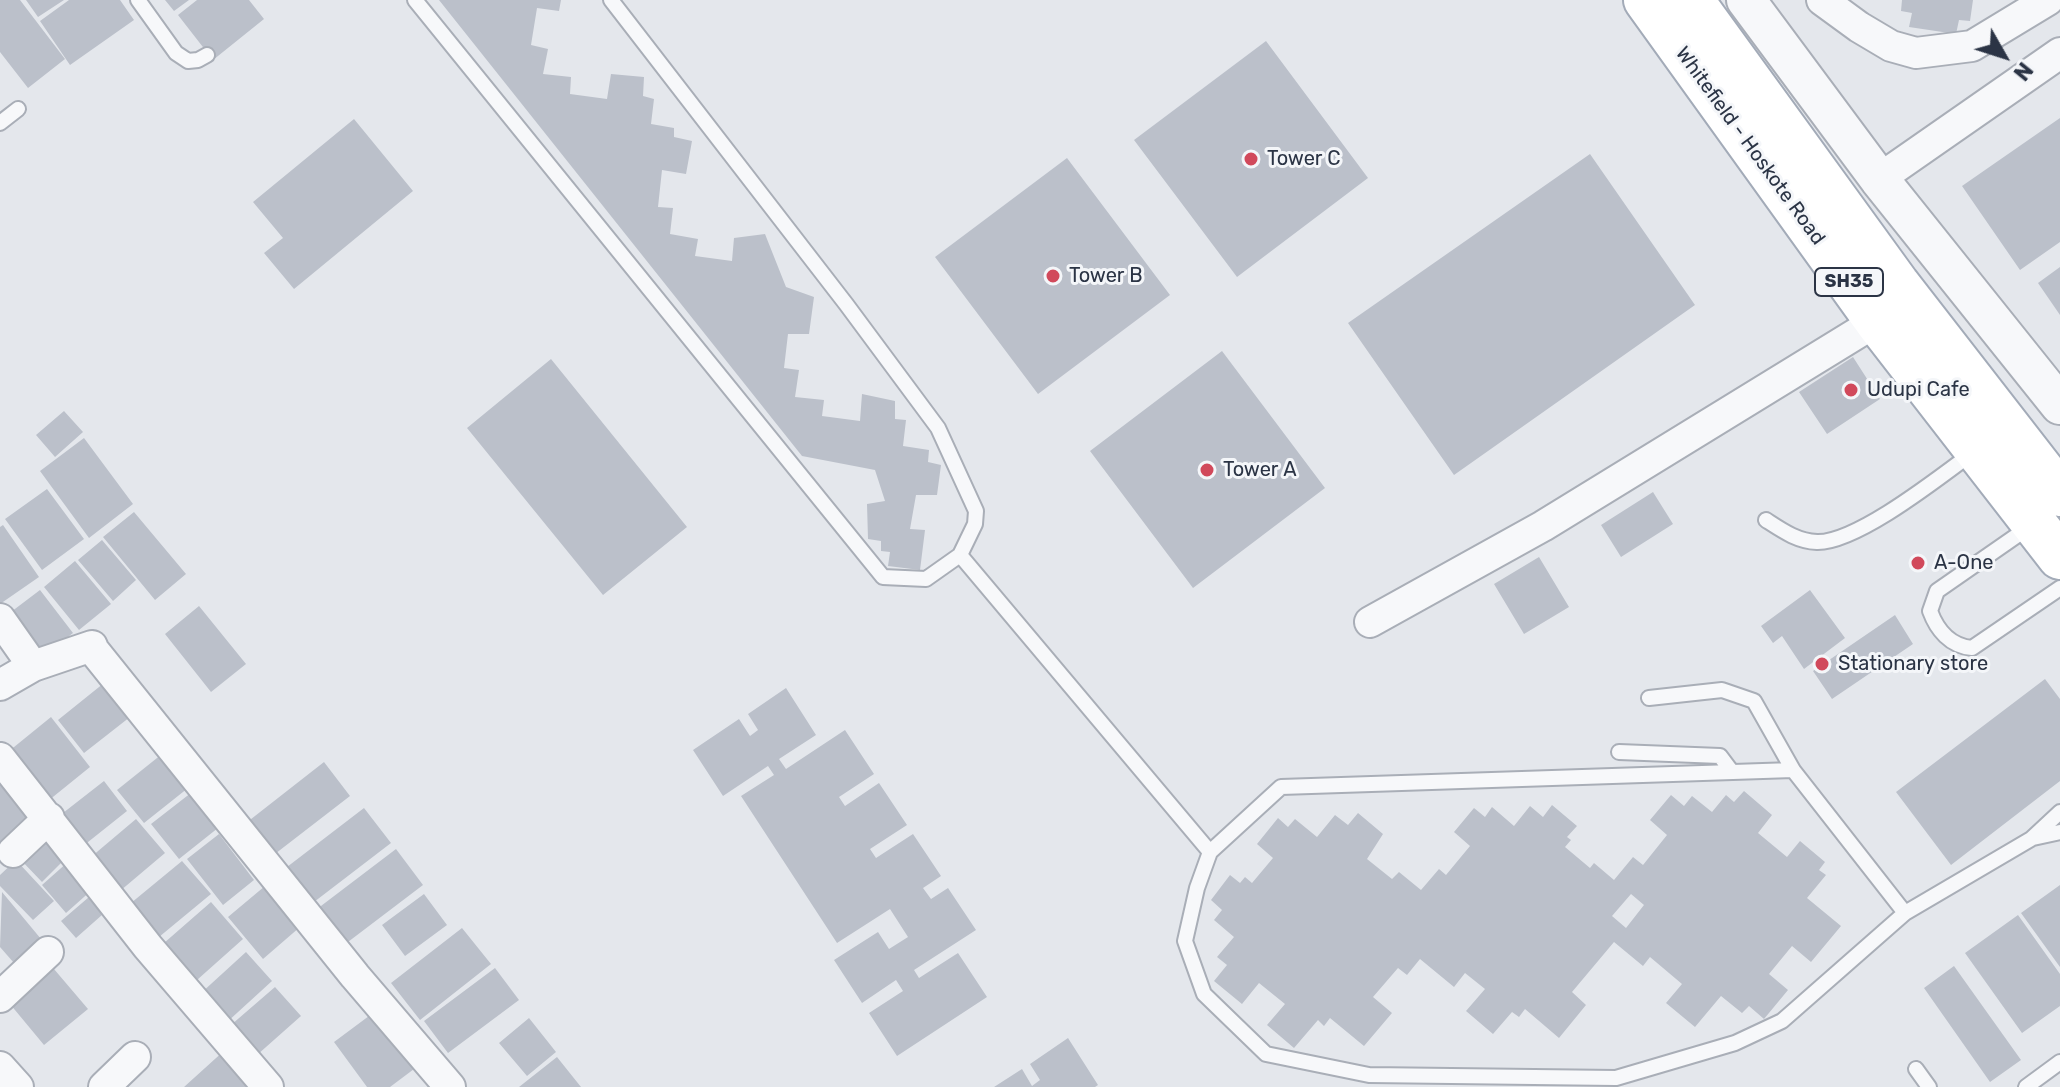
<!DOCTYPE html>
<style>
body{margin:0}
#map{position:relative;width:2060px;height:1087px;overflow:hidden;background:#e4e7ec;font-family:Rubik,sans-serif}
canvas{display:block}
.north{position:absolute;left:1964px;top:16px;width:80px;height:80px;-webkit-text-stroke:6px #f4f6f9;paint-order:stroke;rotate:129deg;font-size:22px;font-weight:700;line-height:32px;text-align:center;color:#2b3445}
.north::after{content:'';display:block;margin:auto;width:28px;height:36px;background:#2b3445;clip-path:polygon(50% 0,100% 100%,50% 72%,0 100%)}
</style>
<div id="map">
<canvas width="2060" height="1087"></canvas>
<div class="north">N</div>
</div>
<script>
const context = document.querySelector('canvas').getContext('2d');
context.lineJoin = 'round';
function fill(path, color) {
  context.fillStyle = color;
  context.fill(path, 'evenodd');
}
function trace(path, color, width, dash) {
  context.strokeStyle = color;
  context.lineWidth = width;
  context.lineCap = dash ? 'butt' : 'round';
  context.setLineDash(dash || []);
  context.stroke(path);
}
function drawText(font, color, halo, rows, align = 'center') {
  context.font = font + ' Rubik,sans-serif';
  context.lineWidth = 6;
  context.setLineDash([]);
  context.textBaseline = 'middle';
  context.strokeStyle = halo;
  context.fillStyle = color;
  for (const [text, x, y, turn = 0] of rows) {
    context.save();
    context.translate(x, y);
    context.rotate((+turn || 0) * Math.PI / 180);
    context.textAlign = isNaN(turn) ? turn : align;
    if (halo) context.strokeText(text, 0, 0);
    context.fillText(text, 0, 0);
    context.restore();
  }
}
fill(new Path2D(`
 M0,0H20L65,59L28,88L0,52Z
 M26,0H64L38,17Z
 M69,0H120L134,20L70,65L40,21Z
 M165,0H189L174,11Z
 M197,0H249L264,19L213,60L178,15Z
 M439,0H561L559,11L537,8L531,45L548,49L543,74L571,77L570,94L607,99L611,74L644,77L643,96L654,99L651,124L674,128V137L692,141L686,174L662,170L658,207L673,208L670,234L698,239L695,256L732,261L734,238L765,234L786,287L814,297L809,334H788L784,368L799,370L795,397L824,400L822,416L860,421L862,394L895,401V419L906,420L903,446L929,450L928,462L941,465L937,495H916L910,529L925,530L920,570L888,566L890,552L881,551V541L868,539L867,504L885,501L875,470L802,456Z
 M1902,0H1973L1970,21L1959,20L1956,34L1909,27L1912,13L1901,11Z
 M1266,41L1368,178L1237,277L1134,140Z
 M2060,118V242L2020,270L1962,186Z
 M354,119L413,191L294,289L264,253L283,238L253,202Z
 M1590,154L1695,305L1454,475L1348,323Z
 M1067,158L1170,295L1038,394L935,257Z
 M2060,267V315L2038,283Z
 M1222,351L1325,488L1193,588L1090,451Z
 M1853,357L1880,399L1827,434L1799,392Z
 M551,359L687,527L603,595L467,428Z
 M64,411L83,432L55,457L36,435Z
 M84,438L133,504L89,538L40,471Z
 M47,489L84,539L42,570L5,519Z
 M1653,492L1673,524L1621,557L1601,525Z
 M134,512L186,574L155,600L103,537Z
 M3,525L39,577L0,604V527Z
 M102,540L136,580L113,601L78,560Z
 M1539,557L1569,607L1524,634L1494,584Z
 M75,561L111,604L79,630L44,587Z
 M40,590L73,633L40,658L7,615Z
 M1810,590L1845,638L1804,669L1782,636L1773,643L1761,626Z
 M199,606L246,664L211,692L165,634Z
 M1895,615L1913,644L1832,699L1813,671Z
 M2045,679L2060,699V781L1951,865L1896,792Z
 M104,683L130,717L84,753L58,720Z
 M786,688L816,735L779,759L786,769L845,730L874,774L839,797L845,806L879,783L907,825L870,849L876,858L913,834L941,876L923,888L931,899L948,888L976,930L914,970L919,978L958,953L987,997L897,1056L869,1013L903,991L896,980L862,1003L834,960L878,932L889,949L908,937L890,909L837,943L741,796L774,775L768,766L723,796L693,750L739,719L750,736L758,730L748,714Z
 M51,717L90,767L43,805L3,756Z
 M162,754L188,788L144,823L117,790Z
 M324,762L350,796L271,857L246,823Z
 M0,779L39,820L0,849Z
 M104,781L127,811L78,850L54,820Z
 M196,789L223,824L179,859L151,824Z
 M1744,791L1772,815L1758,833L1787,857L1800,841L1825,862L1819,870L1826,875L1807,898L1841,926L1811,962L1792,946L1769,974L1788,990L1764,1019L1749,1006L1742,1013L1721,996L1695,1027L1666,1003L1682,984L1650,957L1643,966L1614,942L1572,992L1586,1005L1559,1038L1525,1009L1519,1017L1512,1012L1493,1034L1466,1011L1485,989L1465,973L1454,987L1420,959L1407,975L1398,968L1373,997L1392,1013L1364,1046L1330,1018L1324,1026L1318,1020L1294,1048L1267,1025L1285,1004L1259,983L1242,1004L1214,981L1227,965L1217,957L1234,937L1214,920L1222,910L1211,900L1230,875L1240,883L1245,877L1252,883L1273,858L1257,844L1278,818L1288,827L1295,819L1317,837L1335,815L1348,825L1358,813L1383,834L1367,859L1392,879L1399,872L1421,890L1439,869L1446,875L1470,846L1454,832L1474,808L1485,817L1492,807L1514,826L1530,806L1543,817L1552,805L1577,826L1567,837L1571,840L1565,847L1590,868L1594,863L1614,880L1633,857L1643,865L1667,835L1650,820L1671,795L1684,806L1692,796L1712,812L1726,795L1734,802ZM1631,894L1644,905L1626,928L1612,916Z
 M364,808L391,843L314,902L287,867Z
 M136,819L165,853L120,891L91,857Z
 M45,833L68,856L42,882L20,859Z
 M219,834L254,880L223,905L187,859Z
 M396,849L423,885L344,945L317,909Z
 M16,860L54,901L33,920L0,886V875Z
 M69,861L93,889L66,913L42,885Z
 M182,861L211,894L159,937L131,903Z
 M2060,885V967L2021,913Z
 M265,886L300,927L263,959L228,917Z
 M96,891L111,907L76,938L61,921Z
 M2,892L41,939L14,963L0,947Z
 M424,894L447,925L405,956L382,925Z
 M211,902L243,939L188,988L156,950Z
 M2018,915L2060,974V1006L2022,1033L1965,953Z
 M462,928L491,964L420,1020L391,983Z
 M246,952L272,981L226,1023L200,994Z
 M48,962L88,1009L44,1045L5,998Z
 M1954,966L2021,1060L1990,1082L1924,988Z
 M495,968L519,1000L448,1053L424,1021Z
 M275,987L301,1016L257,1055L231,1025Z
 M373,1013L414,1069L390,1087H367L334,1042Z
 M529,1018L556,1052L527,1076L499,1043Z
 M1068,1038L1098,1085L1095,1087H994L1022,1069L1032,1086L1040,1080L1030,1064Z
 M226,1049L254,1079L245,1087H184Z
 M557,1057L581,1087H519Z`), '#bbc0ca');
const service = new Path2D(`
 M138,0L176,53L188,61L198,60L207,55
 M415,0L883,577L926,579L960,555L975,524L976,511L938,428L846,304L611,0
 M0,123L18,109
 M1766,520C1783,531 1797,541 1817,542C1857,543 1941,476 1975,451
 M2032,525L1937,591L1930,611C1937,630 1950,646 1972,648L2060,588
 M960,555L1210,852
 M1649,698L1722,690L1754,701L1793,770
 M1619,752L1720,756L1732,772
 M2033,838L2060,832
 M1905,913L1793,770L1281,787L1210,852L1197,888L1185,941L1204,994L1266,1054L1369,1075L1616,1078L1735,1043L1782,1021L1905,913L2031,839L2060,812
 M1916,1069L1929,1087
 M2026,1087L2060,1062`);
const minor = new Path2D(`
 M1822,0L1859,27L1891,46L1916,53L1972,46L2048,0
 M1879,179L2060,53
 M0,619L33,666
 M1370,622L1543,526L1877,321
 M0,685L33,666L92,646L91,647L355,976L450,1087
 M0,758L148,947L268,1087
 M13,852L49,818
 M0,997L48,952
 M0,1067L18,1087
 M104,1087L135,1057`);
const tertiary = new Path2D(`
 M1746,0L1879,179L2060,405`);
const primary = new Path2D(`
 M1646,0L1877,321L2060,557
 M1691,0L1897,284L2060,494`);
trace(service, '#a9aeb7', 18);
trace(minor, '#a9aeb7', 34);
trace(tertiary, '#a9aeb7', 42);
trace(primary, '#a3abb8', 48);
trace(service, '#f7f8fa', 14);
trace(minor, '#f7f8fa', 30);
trace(tertiary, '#f7f8fa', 38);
trace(primary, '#fff', 44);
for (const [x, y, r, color] of [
 [1251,159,8,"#d1495b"],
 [1053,276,8,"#d1495b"],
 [1851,390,8,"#d1495b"],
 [1207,470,8,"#d1495b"],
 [1918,563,8,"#d1495b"],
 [1822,664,8,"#d1495b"]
]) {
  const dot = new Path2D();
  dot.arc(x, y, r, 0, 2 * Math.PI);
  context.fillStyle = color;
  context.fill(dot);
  trace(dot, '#f4f6f9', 3);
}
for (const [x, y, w] of [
 [1849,282,68]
]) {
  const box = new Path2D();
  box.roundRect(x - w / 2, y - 14, w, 28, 6);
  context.fillStyle = '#f4f6f9';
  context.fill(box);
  trace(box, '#2b3445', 2);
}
drawText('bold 18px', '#2b3445', null, [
 ["SH35",1849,282]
]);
drawText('20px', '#2b3445', '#f4f6f9', [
 ["Whitefield - Hoskote Road",1750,146,54]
]);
drawText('20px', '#2b3445', '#f4f6f9', [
 ["Tower C",1267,159],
 ["Tower B",1069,276],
 ["Udupi Cafe",1867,390],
 ["Tower A",1223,470],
 ["A-One",1934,563],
 ["Stationary store",1838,664]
], 'left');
</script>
